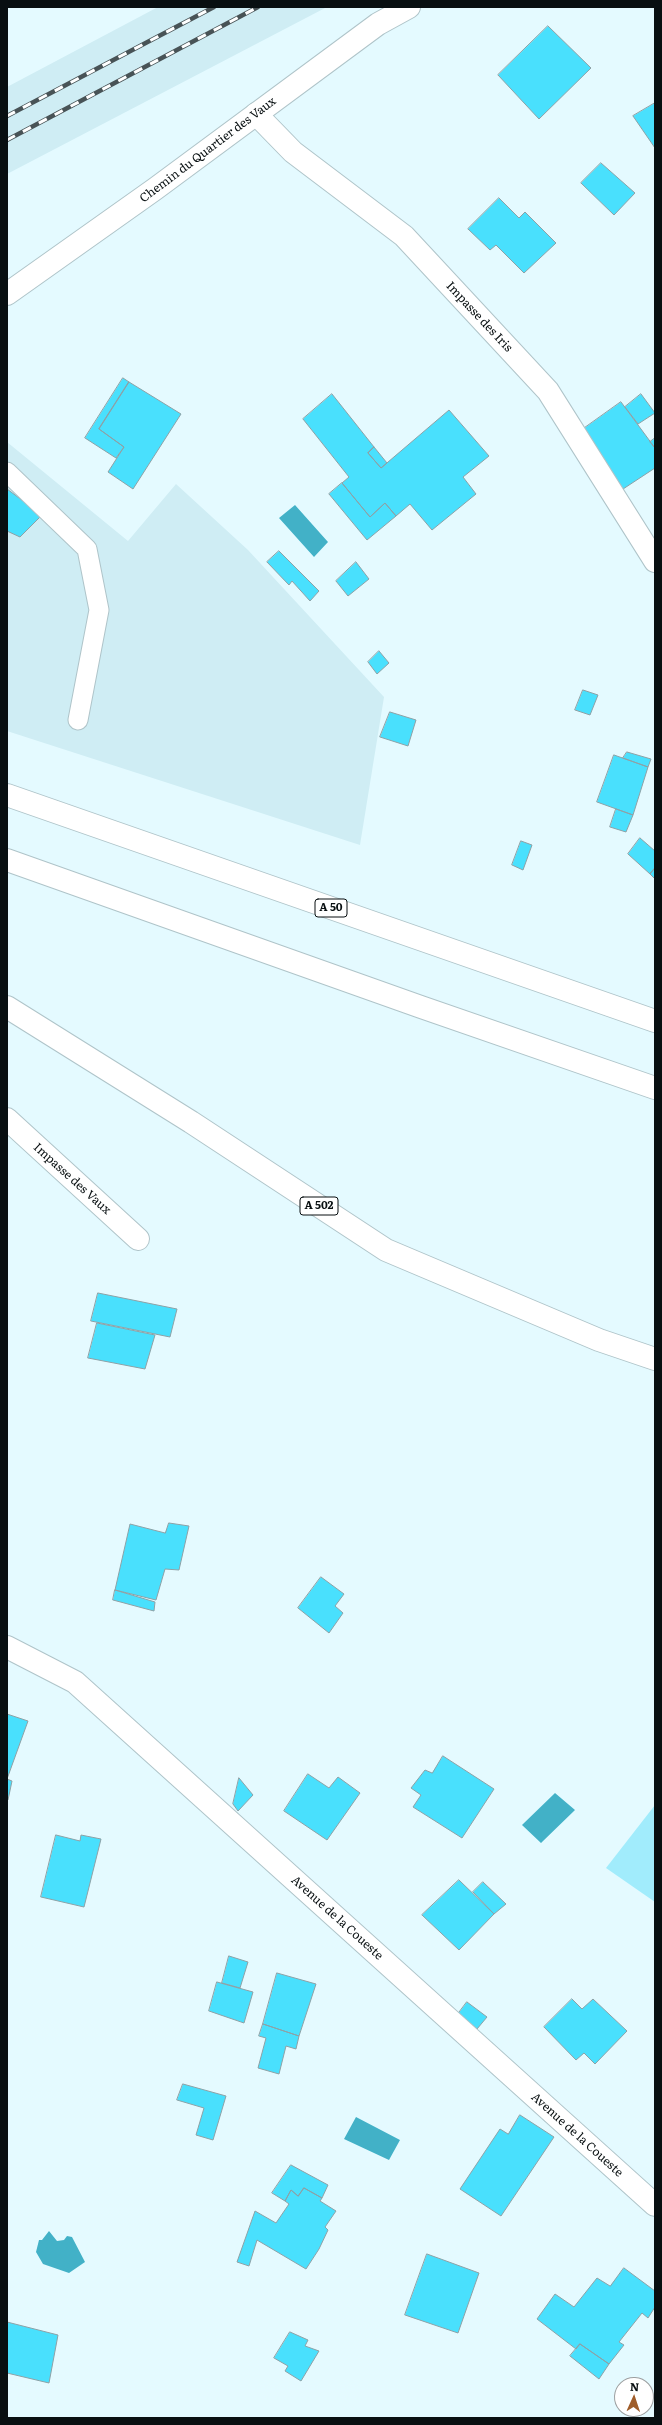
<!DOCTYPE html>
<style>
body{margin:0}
#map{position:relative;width:662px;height:2425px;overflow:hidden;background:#e4faff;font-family:Literata,serif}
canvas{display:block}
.frame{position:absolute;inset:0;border:8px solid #080f11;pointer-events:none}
.north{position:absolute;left:614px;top:2377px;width:40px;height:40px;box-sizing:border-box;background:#fff;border:1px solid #9c9fa0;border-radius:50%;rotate:3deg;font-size:11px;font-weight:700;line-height:16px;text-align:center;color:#080f11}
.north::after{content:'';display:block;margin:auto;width:14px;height:18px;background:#9f5d2a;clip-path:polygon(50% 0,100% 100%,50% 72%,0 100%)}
</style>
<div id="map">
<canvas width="662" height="2425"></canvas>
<div class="frame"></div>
<div class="north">N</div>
</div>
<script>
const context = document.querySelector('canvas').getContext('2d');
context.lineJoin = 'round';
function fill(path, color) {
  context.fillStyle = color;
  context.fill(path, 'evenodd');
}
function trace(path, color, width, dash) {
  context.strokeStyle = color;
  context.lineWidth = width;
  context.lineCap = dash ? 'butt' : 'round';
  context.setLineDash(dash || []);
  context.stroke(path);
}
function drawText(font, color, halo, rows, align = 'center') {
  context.font = font + ' Literata,serif';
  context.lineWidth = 3.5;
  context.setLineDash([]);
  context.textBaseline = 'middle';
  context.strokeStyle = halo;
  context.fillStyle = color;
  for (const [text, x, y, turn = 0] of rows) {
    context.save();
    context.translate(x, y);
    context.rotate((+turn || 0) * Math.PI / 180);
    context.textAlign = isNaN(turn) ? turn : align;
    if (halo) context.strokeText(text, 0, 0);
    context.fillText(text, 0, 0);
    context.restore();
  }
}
fill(new Path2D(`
 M158,7H327L7,174V87Z
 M7,442L128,541L176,484L248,550L384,697L360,845L7,731Z`), '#cfedf4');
fill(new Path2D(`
 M655,1805V1902L606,1868Z`), '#a1ecfc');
fill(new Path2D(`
 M295,505L328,542L314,557L279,518Z
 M555,1793L575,1810L541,1843L522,1825Z
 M356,2117L400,2140L389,2160L344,2139Z
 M49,2231L57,2241L64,2240L67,2236L72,2237L85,2262L69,2273L43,2264L36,2252L39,2240H42Z`), '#42b1c7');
const building = new Path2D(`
 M548,26L591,68L539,119L498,75Z
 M655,103V148L633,116Z
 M601,163L635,193L614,215L581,183Z
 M499,198L519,218L525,212L556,243L524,273L496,245L490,250L468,229Z
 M123,378L129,382L99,429L124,447L116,458L85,438Z
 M129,382L181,414L133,489L108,472L124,447L99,429Z
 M332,394L374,447L368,453L381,468L449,410L489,456L463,477L476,494L432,530L410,504L396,516L385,503L370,517L342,483L349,477L303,419Z
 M641,394L655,413L638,424L625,407Z
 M621,402L655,448V468L620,491L579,432Z
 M655,438V448L650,442Z
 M374,447L387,463L381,468L368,453Z
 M342,483L370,517L385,503L396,516L367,540L329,494Z
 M7,489L42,515L20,537L7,531Z
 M279,551L319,591L310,601L292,581L289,585L267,562Z
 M356,562L369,579L348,596L336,581Z
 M379,651L389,663L377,674L368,662Z
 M583,690L598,695L590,715L575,710Z
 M390,712L416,720L408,746L380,737Z
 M627,752L651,759L648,767L623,758Z
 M614,755L648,767L633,815L597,802Z
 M616,809L633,815L626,832L610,827Z
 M640,838L655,851V868L650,874L628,854Z
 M521,841L532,845L523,870L512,865Z
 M655,868V879L650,874Z
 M98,1293L177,1309L170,1337L91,1321Z
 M97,1323L155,1335L145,1369L88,1358Z
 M169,1523L189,1526L179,1570L165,1569L156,1600L115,1590L130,1524L165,1533Z
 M321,1577L344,1594L335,1606L343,1613L329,1633L298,1608Z
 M115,1590L155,1602L154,1611L113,1600Z
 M7,1714L28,1721L7,1779L12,1781L8,1800H7Z
 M443,1756L494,1789L462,1838L413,1807L421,1795L411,1788L425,1770L432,1773Z
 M308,1774L329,1788L338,1777L360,1793L327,1840L284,1811Z
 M239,1778L253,1795L238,1811L233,1804Z
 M56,1835L80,1841L81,1835L101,1839L84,1907L41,1897Z
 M459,1880L494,1914L459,1950L422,1915Z
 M483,1882L506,1904L494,1914L473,1892Z
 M229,1956L248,1962L240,1988L222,1983Z
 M277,1973L316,1984L299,2036L263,2024Z
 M217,1982L253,1992L244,2023L209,2011Z
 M572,1999L582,2009L593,1999L627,2031L595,2064L584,2053L576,2060L544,2027Z
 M467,2002L487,2017L477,2029L458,2014Z
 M263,2024L299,2036L296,2049L286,2046L279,2074L258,2068L266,2038L259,2036Z
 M183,2084L226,2096L213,2140L196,2135L204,2108L177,2100Z
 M520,2115L554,2137L501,2216L460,2189L500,2129L508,2134Z
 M291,2165L328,2185L322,2198L304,2188L298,2196L291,2190L285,2201L272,2193Z
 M304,2188L322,2198L320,2201L336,2211L325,2227L328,2230L319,2249L306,2269L257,2240L249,2266L237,2262L255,2211L276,2223L289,2204L285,2201L291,2190L298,2196Z
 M427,2254L479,2273L458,2333L405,2315Z
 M624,2268L655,2291V2307L648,2318L642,2313L619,2342L624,2345L609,2364L580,2344L576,2349L537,2319L555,2294L574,2307L597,2278L610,2286Z
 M7,2322L58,2335L49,2383L7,2373Z
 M290,2332L308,2340L305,2346L319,2351L301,2381L285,2371L288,2366L274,2358Z
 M580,2344L609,2364L599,2379L570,2356Z`);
fill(building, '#49e0fd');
trace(building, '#8da1a6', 1);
const service = new Path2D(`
 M7,472L87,549L99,610L78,720`);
const minor = new Path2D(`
 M256,114L293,152L404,236L548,391L655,561
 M7,1119L138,1239
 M7,1647L75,1682L655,2205`);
const tertiary = new Path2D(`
 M7,294L155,189L378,24L409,7`);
const motorway = new Path2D(`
 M7,795L655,1021
 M7,860L421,1007L655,1088
 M7,1007L191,1122L386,1250L599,1340L655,1359`);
trace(service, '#afc4c9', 21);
trace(minor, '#afc4c9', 24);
trace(tertiary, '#afc4c9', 24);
trace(motorway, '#afc4c9', 24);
trace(service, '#fff', 19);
trace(minor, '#fff', 22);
trace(tertiary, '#fff', 22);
trace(motorway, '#fff', 22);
const rail = new Path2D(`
 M7,116L214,7
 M7,140L258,7`);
trace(rail, '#485356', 4.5);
trace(rail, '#fff', 3, [9]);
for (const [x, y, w] of [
 [331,908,32],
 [319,1206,38]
]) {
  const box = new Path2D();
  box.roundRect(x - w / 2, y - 9, w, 18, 3);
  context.fillStyle = '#fff';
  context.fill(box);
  trace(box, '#080f11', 1);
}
drawText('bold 11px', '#080f11', null, [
 ["A 50",331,908],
 ["A 502",319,1206]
]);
drawText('12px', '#080f11', '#fff', [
 ["Chemin du Quartier des Vaux",208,150,-37],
 ["Impasse des Iris",479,317,47],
 ["Impasse des Vaux",72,1179,42],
 ["Avenue de la Coueste",337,1918,42],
 ["Avenue de la Coueste",577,2135,42]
]);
</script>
